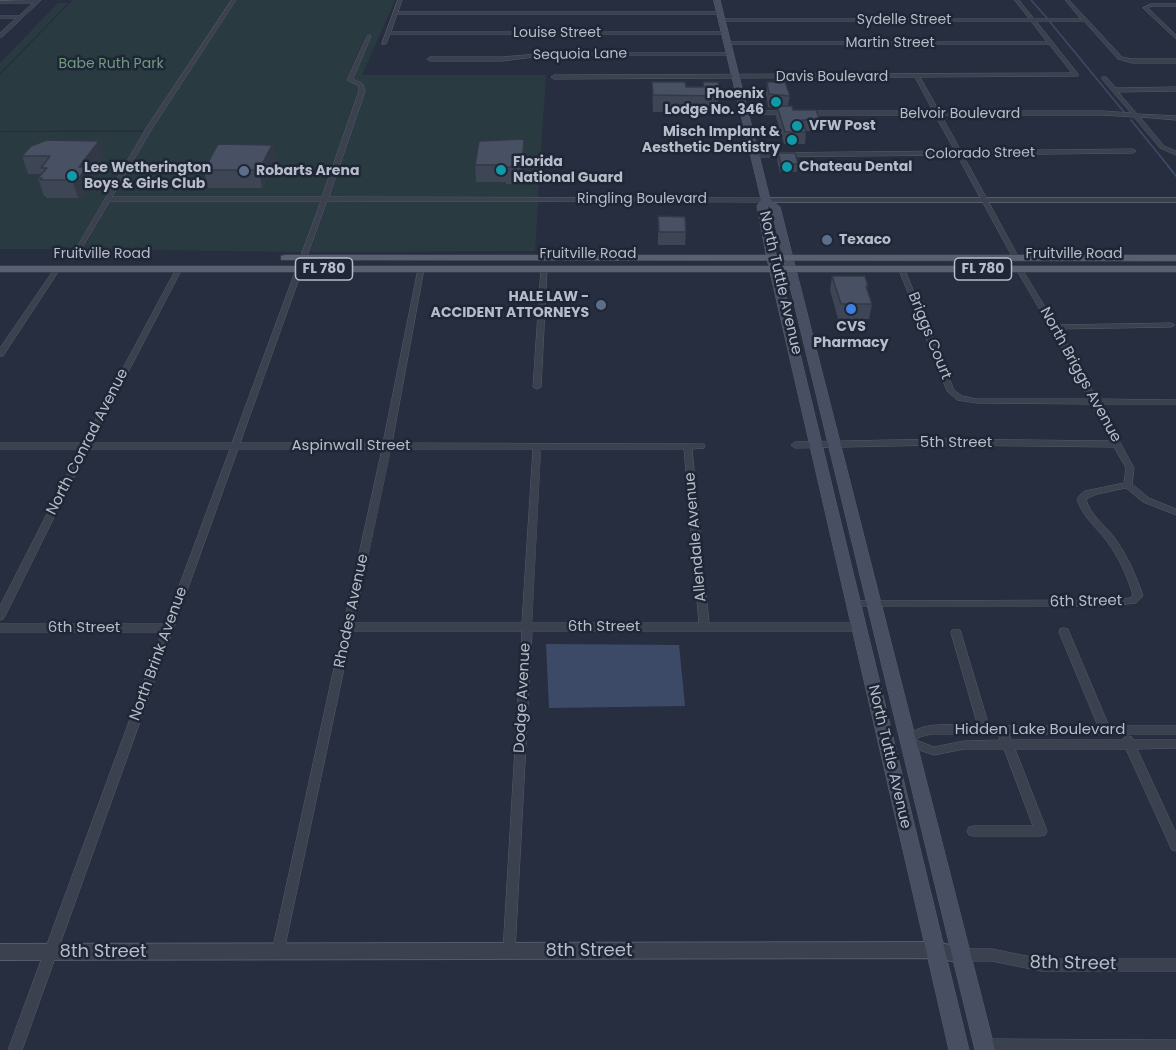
<!DOCTYPE html>
<style>
body{margin:0}
canvas{display:block;background:#272e3f}
</style>
<canvas width="1176" height="1050"></canvas>
<script>
const context = document.querySelector('canvas').getContext('2d');
context.lineJoin = 'round';
function fill(path, color) {
  context.fillStyle = color;
  context.fill(path, 'evenodd');
}
function trace(path, color, width, dash) {
  context.strokeStyle = color;
  context.lineWidth = width;
  context.lineCap = dash ? 'butt' : 'round';
  context.setLineDash(dash || []);
  context.stroke(path);
}
function drawText(font, color, halo, rows, align = 'center') {
  context.font = font + ' Poppins,sans-serif';
  context.lineWidth = 5;
  context.setLineDash([]);
  context.textBaseline = 'middle';
  context.strokeStyle = halo;
  context.fillStyle = color;
  for (const [text, x, y, turn = 0] of rows) {
    context.save();
    context.translate(x, y);
    context.rotate((+turn || 0) * Math.PI / 180);
    context.textAlign = isNaN(turn) ? turn : align;
    if (halo) context.strokeText(text, 0, 0);
    context.fillText(text, 0, 0);
    context.restore();
  }
}
fill(new Path2D(`
 M73,0H234L148,130L0,131V75Z
 M237,0H395L362,75H546L538,197H330L365,91L364,84L354,79L371,35H366L346,80L358,85L359,91L322,197H113L151,130Z
 M58,3H68L0,73V63Z
 M0,132H143L75,249H0Z
 M111,201H321L302,252L83,249Z
 M328,201H538L535,251L310,252Z`), '#293b40');
fill(new Path2D(`
 M546,644L679,645L685,706L549,708Z`), '#3d4a67');
trace(new Path2D(`
 M1031,0L1047,18
 M1050,22L1124,112
 M1131,120L1169,167`), '#3d4a67', 1.5);
trace(new Path2D(`
 M1168,166L1176,176`), '#3d4a67', 2);
const minor = new Path2D(`
 M41,0L2,37H0V33L16,18H0V16H19L33,3H0V1Z
 M232,0H236L151,130L112,197H322L359,91V86L347,80L367,36L369,35L371,36L353,79L363,84L365,91L329,197L766,198L769,200L766,202L327,201L240,443H383L418,269L419,268H423L424,269L392,443L704,444L705,446L704,448L692,449L709,623H859L862,624L864,627L862,630L859,631H532L515,951L513,955L509,957L505,955L503,951L522,631H352L284,951L282,955L278,957L274,955L272,951L382,449H238L22,1050H8L162,632H0V624H165L230,449H88L5,616L3,619L0,620V606L80,449H0V443H83L176,269L179,267L182,269L91,443H232L321,201H110L75,260H71L70,259L145,130ZM391,449H533L522,623H354ZM541,449H684L699,623H532Z
 M398,0H402L398,12H720L722,13L720,14H397L391,32H725L727,33L725,34H390L386,44H382Z
 M1015,0H1019L1034,19H1081L1065,0H1069L1122,57L1132,59H1176V63H1132L1118,59L1084,21H1036L1078,74V76L920,77L939,111H1103L1131,113L1102,79V77H1106L1116,88L1176,87V91L1118,92L1137,114L1176,116V120L1140,117L1164,146L1176,151V155L1160,148L1134,117L1103,115H941L961,151L1133,149L1136,151L1133,153L963,155L1019,258L1016,260L1013,258L957,155L755,157L752,155L755,153L955,151L935,115H807L804,113L807,111H933L915,77L554,79L551,77L554,75L1072,73L1049,44H728L726,43L728,42H1047L1031,21H722L720,20L722,19H1029Z
 M1151,4H1176V6H1152L1148,8L1176,35V39L1143,8Z
 M550,53H730L732,54L730,55H550L502,61H430L427,59L430,57H502Z
 M745,111H787L790,113L787,115L743,114L742,113Z
 M57,267L60,269L3,356H0V348L55,268Z
 M544,267L547,269L541,387L537,389L533,387L541,269Z
 M1019,267L1022,269L1056,325L1171,323L1175,325L1171,327L1059,329L1097,399L1176,400V404H1099L1134,468L1132,484L1149,498L1176,509V515L1143,502L1126,488L1097,494L1086,499C1090,515 1104,524 1114,537C1127,555 1136,575 1143,596L1136,603L1109,606H851L849,604L851,602L854,601L1109,600L1130,598L1133,595C1127,576 1119,557 1106,540C1096,527 1082,516 1077,499L1081,494L1085,491L1124,483L1126,468L1114,447L940,445L795,448L791,445L795,442L940,439L1112,441L1091,404L977,403L957,400L947,391L899,270L900,269L902,268L905,270L954,390L962,396L977,399H1089L1050,327L1016,269Z
 M1064,628L1068,629L1069,632L1109,726H1176V734H1009L1011,740H1123L1124,737L1128,736L1132,737L1133,740H1176V748L1137,749L1176,833V851L1172,850L1126,749H1015L1047,831L1045,835L1041,836H973L969,835L967,831L969,827L973,826H1033L1004,749H964L934,755L904,745L903,742C917,718 954,726 978,726L951,633L952,630H960L961,633L989,726H1098L1059,632L1060,629ZM932,734H998L1000,740L964,741L934,747L916,740L920,737Z
 M962,949H992L1041,959H1176V971H1041L992,961H962L958,959L956,955L958,951Z
 M984,1039L1176,1040V1050H979L977,1046L979,1041Z`);
const tertiary = new Path2D(`
 M763,198H1176V202H763Z
 M936,942L968,949L970,955L968,961L962,963L936,958L0,960V944Z`);
const secondary = new Path2D(`
 M714,0H720L770,199L780,207L995,1050H975L771,208L767,205L777,259L969,1050H949L767,259L757,206L761,200Z`);
const primary = new Path2D(`
 M285,255H1176V261L281,260V256Z
 M0,266H1176V272H0Z`);
trace(minor, '#555c6a', 1);
trace(tertiary, '#555c6a', 2);
trace(secondary, '#555c6a', 1);
trace(primary, '#444a59', 1);
fill(minor, '#3b414f');
fill(tertiary, '#3b414f');
fill(secondary, '#494f62');
fill(primary, '#59606f');
fill(new Path2D(`
 M652,82L686,87H703V82L720,91L718,108H715V112H653Z
 M767,82L790,96L788,106L793,110L820,120L818,131H806L805,144H784L776,117L777,108L768,107L766,94Z
 M47,140L104,158L90,177L92,185L84,195L78,198H46V196H44L38,178L42,174H28L22,156Z
 M272,145L276,162L262,188H208L204,170Z
 M778,153L798,164L797,172H780L777,161Z
 M525,156L522,184H506V182H476L475,165Z
 M658,216L686,232L685,245H658Z
 M832,276L868,286L867,290L872,304L869,319H838L830,290Z`), '#3e4555');
fill(new Path2D(`
 M524,139L525,156L522,184V167Z
 M99,141L104,158L90,177L92,185L84,195L78,198L72,180L79,167Z
 M272,145L276,162L262,188L259,170Z`), '#323845');
const building = new Path2D(`
 M652,82H685L686,87H704L703,82H718L720,91H715L716,96L653,95Z
 M767,82H785L790,96L769,94Z
 M777,106H792L793,110H816L820,120H802L806,132H785Z
 M524,139L522,167H505V165H475L479,141Z
 M47,140L99,141L79,167H87L79,178L72,180H41L42,178H38L47,168H41L50,156H22L31,146Z
 M218,144L272,145L259,170H204Z
 M778,153H795L798,164H781Z
 M658,216L685,217L686,232H659Z
 M832,276H865L868,286H866L872,304H841Z`);
fill(building, '#485063');
trace(building, '#323845', 1.5);
for (const [x, y, r, color] of [
 [776,102,6,"#0f9aa8"],
 [797,126,6,"#0f9aa8"],
 [792,140,6,"#0f9aa8"],
 [787,167,6,"#0f9aa8"],
 [501,170,6,"#0f9aa8"],
 [244,171,6,"#5c6f8a"],
 [72,176,6,"#0f9aa8"],
 [827,240,6,"#5c6f8a"],
 [601,305,6,"#5c6f8a"],
 [851,309,6,"#3f7fe0"]
]) {
  const dot = new Path2D();
  dot.arc(x, y, r, 0, 2 * Math.PI);
  context.fillStyle = color;
  context.fill(dot);
  trace(dot, '#1f2635', 2);
}
drawText('14px', '#b7bcca', '#1f2635', [
 ["Sydelle Street",904,20],
 ["Louise Street",557,33],
 ["Martin Street",890,43],
 ["Sequoia Lane",580,55,-1],
 ["Davis Boulevard",832,77],
 ["Belvoir Boulevard",960,114],
 ["Colorado Street",980,154,-1],
 ["Ringling Boulevard",642,199],
 ["Fruitville Road",102,254],
 ["Fruitville Road",588,254],
 ["Fruitville Road",1074,254]
]);
drawText('14px', '#6f9a7e', '#1f2635', [
 ["Babe Ruth Park",111,64]
]);
drawText('bold 14px', '#b7bcca', '#1f2635', [
 ["Phoenix",764,94,"right"],
 ["Lodge No. 346",764,110,"right"],
 ["VFW Post",809,126],
 ["Misch Implant &",780,132,"right"],
 ["Aesthetic Dentistry",780,148,"right"],
 ["Florida",513,162],
 ["National Guard",513,178],
 ["Chateau Dental",799,167],
 ["Lee Wetherington",84,168],
 ["Boys & Girls Club",84,184],
 ["Robarts Arena",256,171],
 ["Texaco",839,240],
 ["HALE LAW -",589,297,"right"],
 ["ACCIDENT ATTORNEYS",589,313,"right"],
 ["CVS",851,327,"center"],
 ["Pharmacy",851,343,"center"]
], 'left');
for (const [x, y, w] of [
 [324,269,57],
 [983,269,57]
]) {
  const box = new Path2D();
  box.roundRect(x - w / 2, y - 11, w, 22, 4.5);
  context.fillStyle = '#1f2635';
  context.fill(box);
  trace(box, '#b7bcca', 1.5);
}
drawText('bold 14px', '#b7bcca', null, [
 ["FL 780",324,269],
 ["FL 780",983,269]
]);
drawText('15px', '#b7bcca', '#1f2635', [
 ["North Tuttle Avenue",780,283,77],
 ["Briggs Court",929,336,68],
 ["North Briggs Avenue",1080,375,61],
 ["North Conrad Avenue",88,442,-63],
 ["5th Street",956,443],
 ["Aspinwall Street",351,446],
 ["Allendale Avenue",696,537,-95],
 ["6th Street",1086,602,-1],
 ["Rhodes Avenue",352,611,-78],
 ["6th Street",604,627],
 ["6th Street",84,628],
 ["North Brink Avenue",159,654,-70],
 ["Dodge Avenue",523,698,-87],
 ["Hidden Lake Boulevard",1040,730],
 ["North Tuttle Avenue",889,757,77]
]);
drawText('18px', '#b7bcca', '#1f2635', [
 ["8th Street",589,951],
 ["8th Street",103,952],
 ["8th Street",1073,964,1]
]);
</script>
